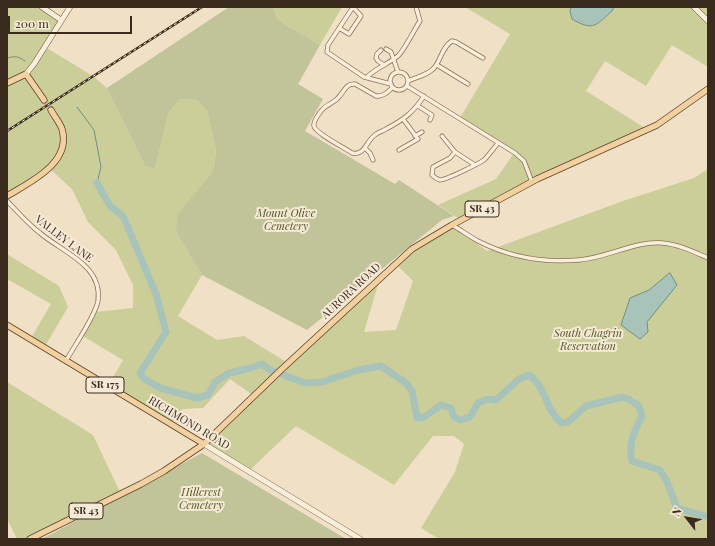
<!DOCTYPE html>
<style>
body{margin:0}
#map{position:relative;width:715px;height:546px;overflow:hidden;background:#efe0c6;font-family:"Playfair Display",serif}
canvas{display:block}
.frame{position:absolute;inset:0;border:8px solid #3b2b1f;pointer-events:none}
.north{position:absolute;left:667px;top:498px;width:40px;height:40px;-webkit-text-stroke:3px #f6ead6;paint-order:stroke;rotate:301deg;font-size:11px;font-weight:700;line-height:16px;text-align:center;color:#3b2b1f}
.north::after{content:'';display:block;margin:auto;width:14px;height:18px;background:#3b2b1f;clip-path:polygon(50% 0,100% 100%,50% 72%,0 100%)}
.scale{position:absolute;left:8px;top:16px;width:124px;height:18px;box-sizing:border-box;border:2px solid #3b2b1f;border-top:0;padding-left:5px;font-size:12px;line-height:14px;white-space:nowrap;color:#3b2b1f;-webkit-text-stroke:3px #f6ead6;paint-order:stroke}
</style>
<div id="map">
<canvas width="715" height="546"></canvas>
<div class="frame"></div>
<div class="north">N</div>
<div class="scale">200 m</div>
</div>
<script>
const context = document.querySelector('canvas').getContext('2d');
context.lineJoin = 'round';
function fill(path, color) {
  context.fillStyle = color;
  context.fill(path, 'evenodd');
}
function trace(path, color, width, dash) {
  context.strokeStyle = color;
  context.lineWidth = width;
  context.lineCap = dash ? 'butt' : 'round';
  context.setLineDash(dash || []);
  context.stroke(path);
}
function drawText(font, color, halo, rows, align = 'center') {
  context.font = font + ' "Playfair Display",serif';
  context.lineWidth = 4;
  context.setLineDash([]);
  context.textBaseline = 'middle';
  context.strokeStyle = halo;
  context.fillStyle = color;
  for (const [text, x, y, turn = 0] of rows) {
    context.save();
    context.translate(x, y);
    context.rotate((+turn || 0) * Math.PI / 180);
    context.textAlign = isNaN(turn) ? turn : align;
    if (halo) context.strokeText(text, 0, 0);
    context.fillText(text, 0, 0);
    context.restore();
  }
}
fill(new Path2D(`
 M7,7H42L61,20L45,47L93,76L107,88L145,166L155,169L168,114L180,99L196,100L207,110L216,151L214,167L176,232L202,275L178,316L217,340L244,336L288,363L380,278L364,332L396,330L413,281L396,264L412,249L452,225L487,251L623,201L694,178L708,169V539H439L421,528L455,472L464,444L454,436H433L394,485L296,426L249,471L204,444L254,396L230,379L203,408L183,409L170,424L108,386L123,360L81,335L95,312L133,308V285L116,250L88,222L72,189L49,168L7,196Z
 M273,7H342L320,45L278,20Z
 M465,7H708V67L672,45L646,86L605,61L586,91L648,130L537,179L461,220L438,205L496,179L514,153L460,118L510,34Z
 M7,253L10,256L59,286L68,307L44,348L31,338L51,304L7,279Z
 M7,382L93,435L121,494L30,539H17L7,519Z`), '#ccce9a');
fill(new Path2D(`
 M229,7H273L278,20L320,45L298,84L323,99L305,131L395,184L399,180L454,216L442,220L307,330L202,275L176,232L178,214L207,179L214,167L216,151L207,110L196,100L180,99L168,114L155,169L145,166L107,88Z
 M202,453L346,539H42Z`), '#c1c399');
const water = new Path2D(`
 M572,7H613V10C596,25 594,32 572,19L570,11Z
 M670,273L677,285L647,322L648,332L640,339L621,325L630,298L649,290Z`);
fill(water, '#a8c3b9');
trace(water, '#6e9286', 1);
trace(new Path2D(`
 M7,58C15,56 18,56 25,61
 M77,107L94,130L101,167L97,183`), '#6e9286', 1);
trace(new Path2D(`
 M97,183L110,206L123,216L156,294L166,332L140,373L143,378L160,388L197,398L208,395L215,382L229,373L247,369L262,364L270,370L305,383L322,382L358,370L381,366L406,383L412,391L417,418L424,417L441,405L451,408L454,417L461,420L470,417L478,403L488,399L496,400L519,379L529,375C546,386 546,412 562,423L568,422L586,406L622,397L628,399L639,406L642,416C634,433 628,442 632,461L660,470L667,482L677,508L708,517`), '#a8c3b9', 7);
trace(new Path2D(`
 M44,100L51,110`), '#cbbca5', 5.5, [5.5, 3]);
const street = new Path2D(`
 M353,7L328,45L327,52L364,77L391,84
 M339,28L349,34L361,16L353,7
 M386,49L391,52L398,72
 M381,50L377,54L376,58L378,61L384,65
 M437,65L468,84
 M390 81a9 9 0 1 1 18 0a9 9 0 1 1-18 0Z
 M367,77C376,68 388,64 398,56C405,49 414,30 420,21L416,7
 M408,81C417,77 428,75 434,68C441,60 442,47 452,41L456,42L483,58
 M407,86L515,153L524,161L532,182
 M393,87C388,92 383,97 376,96L355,84C345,83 344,93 337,99C333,103 326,105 322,110C319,113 313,122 314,126C315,133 345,148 352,153C365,156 366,141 375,135C378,132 383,131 386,129C403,120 413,113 424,96
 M418,106L432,115L430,120
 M415,136L422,132
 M442,136L455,152L475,165
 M365,148L370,153L373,160
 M399,150L418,139L403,119
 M455,152L450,158L433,167L432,175C434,177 436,179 440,180C446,180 478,164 484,160C489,155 494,148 498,143
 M7,201C18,212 28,224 40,233C62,252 103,265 98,301C95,317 74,346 66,361
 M452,225C461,230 469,236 478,241C509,257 544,263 579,260C607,258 634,241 662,243C678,244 694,252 708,258`);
const secondary = new Path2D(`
 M42,7L61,20
 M694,7L708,21
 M26,74L34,64L70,7
 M204,444L360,539`);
const primary = new Path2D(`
 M7,83L26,74L44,100
 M7,196C30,182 72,163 62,129C60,123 54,116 51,110
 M7,325L204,444
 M30,539L141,484L164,471L204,444L283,368L412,249L452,225L537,179L657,125L708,89`);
trace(street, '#8b715c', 5);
trace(secondary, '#6d523f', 6);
trace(primary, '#594030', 7);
trace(street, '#f9eeda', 3.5);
trace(secondary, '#f9eeda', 5);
trace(primary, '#f2d19f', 5.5);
const rail = new Path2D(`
 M7,131L202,7`);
trace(rail, '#3b2b1f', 2.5);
trace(rail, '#f6ead6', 1, [3]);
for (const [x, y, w] of [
 [482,209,34],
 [105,385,38],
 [86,511,34]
]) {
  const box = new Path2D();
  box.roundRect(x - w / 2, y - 8, w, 16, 3);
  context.fillStyle = '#f6ead6';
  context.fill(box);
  trace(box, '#3b2b1f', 1);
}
drawText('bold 10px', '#3b2b1f', null, [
 ["SR 43",482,209],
 ["SR 175",105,385],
 ["SR 43",86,511]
]);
drawText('italic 11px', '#4f5826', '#f6ead6', [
 ["Mount Olive",286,214],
 ["Cemetery",286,227],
 ["South Chagrin",588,334],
 ["Reservation",588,347],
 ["Hillcrest",201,493],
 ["Cemetery",201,506]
]);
drawText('11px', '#3b2b1f', '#f6ead6', [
 ["VALLEY LANE",64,239,37],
 ["AURORA ROAD",351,291,-43],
 ["RICHMOND ROAD",189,423,31]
]);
</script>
